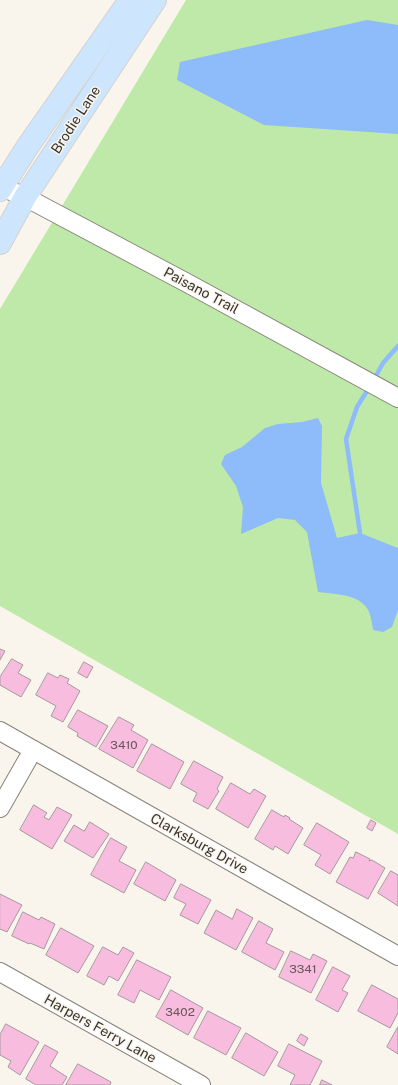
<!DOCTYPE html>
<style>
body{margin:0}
canvas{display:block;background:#faf5ec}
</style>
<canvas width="398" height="1085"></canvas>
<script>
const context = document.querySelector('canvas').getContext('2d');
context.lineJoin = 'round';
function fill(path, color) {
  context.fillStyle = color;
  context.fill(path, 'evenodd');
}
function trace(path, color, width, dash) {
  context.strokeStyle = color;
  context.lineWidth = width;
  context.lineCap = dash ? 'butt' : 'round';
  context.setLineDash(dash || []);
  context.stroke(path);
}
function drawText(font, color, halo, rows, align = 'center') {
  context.font = font + ' "Public Sans",sans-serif';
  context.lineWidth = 3;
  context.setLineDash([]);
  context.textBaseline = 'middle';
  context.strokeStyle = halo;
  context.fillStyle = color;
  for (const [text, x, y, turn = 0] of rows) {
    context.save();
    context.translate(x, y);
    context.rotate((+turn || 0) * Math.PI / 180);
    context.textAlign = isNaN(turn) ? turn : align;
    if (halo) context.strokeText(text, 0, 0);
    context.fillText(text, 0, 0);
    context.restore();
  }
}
fill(new Path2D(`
 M186,0H398V834L0,606V309Z`), '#bfe9a8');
fill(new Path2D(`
 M367,20L398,25V134L264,125L177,80L180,62Z
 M318,418L322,426L321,483L337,538L360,533L398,548V610L392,627L383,632L373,630C372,624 371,617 369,612C362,594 334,594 318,592L307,532L295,520L278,518L241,534L243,507L236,486L221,464L225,455L242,447L265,428L278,424L302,422Z`), '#8ebbf9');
trace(new Path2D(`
 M377,374L383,363L398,346
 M360,533L346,439L357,407L367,391`), '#8ebbf9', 4.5);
const building = new Path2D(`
 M0,649L5,651L0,660Z
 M12,659L23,665L18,673L31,680L21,697L0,685V677Z
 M84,662L93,667L87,678L78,673Z
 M48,673L58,678L60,675L69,679L67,683L80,691L63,722L51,716L56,706L36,695Z
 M78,710L108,726L96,747L77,736L78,733L68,727Z
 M119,717L134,725L131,730L148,740L133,768L99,749Z
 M152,744L184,762L170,789L137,771Z
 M194,761L223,777L217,789L219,791L208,809L193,801L197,793L181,784Z
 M231,783L250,794L254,789L266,796L248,828L216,809Z
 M34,805L47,813L44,817L49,820L57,807L72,815L52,849L20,830Z
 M272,810L284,817L285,815L290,818L289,819L303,828L288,854L275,846L273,850L255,839Z
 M371,820L376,823L372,831L367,828Z
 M90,822L109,834L93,858L64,841L74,825L84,831Z
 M317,823L349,842L330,874L315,865L321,855L304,845Z
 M111,838L127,847L119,861L136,870L124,893L91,875Z
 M356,852L370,859L369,861L372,860L385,868L368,899L336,882L350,857L353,858Z
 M146,862L176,880L165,901L134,884Z
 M391,871L398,875V906L378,893Z
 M181,884L211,900L198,924L180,915L186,904L174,898Z
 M0,894L22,905L7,932L0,929Z
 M237,909L253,918L236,950L204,933L216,910L232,919Z
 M23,912L39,920L41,917L55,924L44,949L30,943L29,944L12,936Z
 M259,921L273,929L266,943L284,952L275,970L242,952Z
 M61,928L94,946L78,973L46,955Z
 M103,947L118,955L123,947L134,953L118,981L109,976L104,985L87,976Z
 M291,951L310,960L313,954L327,961L311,993L279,977Z
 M137,960L171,977L159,1000L140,990L134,1003L118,995Z
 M333,967L350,976L342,990L348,993L338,1012L316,1000Z
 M372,985L398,999V1013L390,1028L358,1011Z
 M171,990L203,1008L188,1035L156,1017Z
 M208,1011L241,1028L226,1055L194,1038Z
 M6,1024L39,1042L20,1075L8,1067L11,1061L0,1055V1035Z
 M398,1027V1054L387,1047Z
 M246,1033L278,1052L264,1076L232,1058Z
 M301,1034L308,1038L304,1046L297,1041Z
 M289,1044L322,1061L310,1085H290L295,1075L278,1066Z
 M45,1045L58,1052L50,1066L67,1077L62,1085H36L26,1079Z
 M78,1064L111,1082L110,1085H66Z
 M322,1080L332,1085H320Z`);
fill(building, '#f8bcde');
trace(building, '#a3999e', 1);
const minor = new Path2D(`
 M2,187L25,197L189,284L398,398
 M0,731L398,956
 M0,808L33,750
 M0,972L201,1085`);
const major = new Path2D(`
 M0,190L28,146L130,0
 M0,243L25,197L155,0`);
trace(minor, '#87837a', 20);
trace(major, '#d3d2d1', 24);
trace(minor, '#fff', 18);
trace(major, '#cde6fe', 22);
drawText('12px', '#66565c', null, [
 ["3410",124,745],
 ["3341",303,969],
 ["3402",180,1012]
]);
drawText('14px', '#363430', '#faf5ec', [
 ["Brodie Lane",76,120,-57],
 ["Paisano Trail",201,291,28],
 ["Clarksburg Drive",199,844,29],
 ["Harpers Ferry Lane",100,1029,29]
]);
</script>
